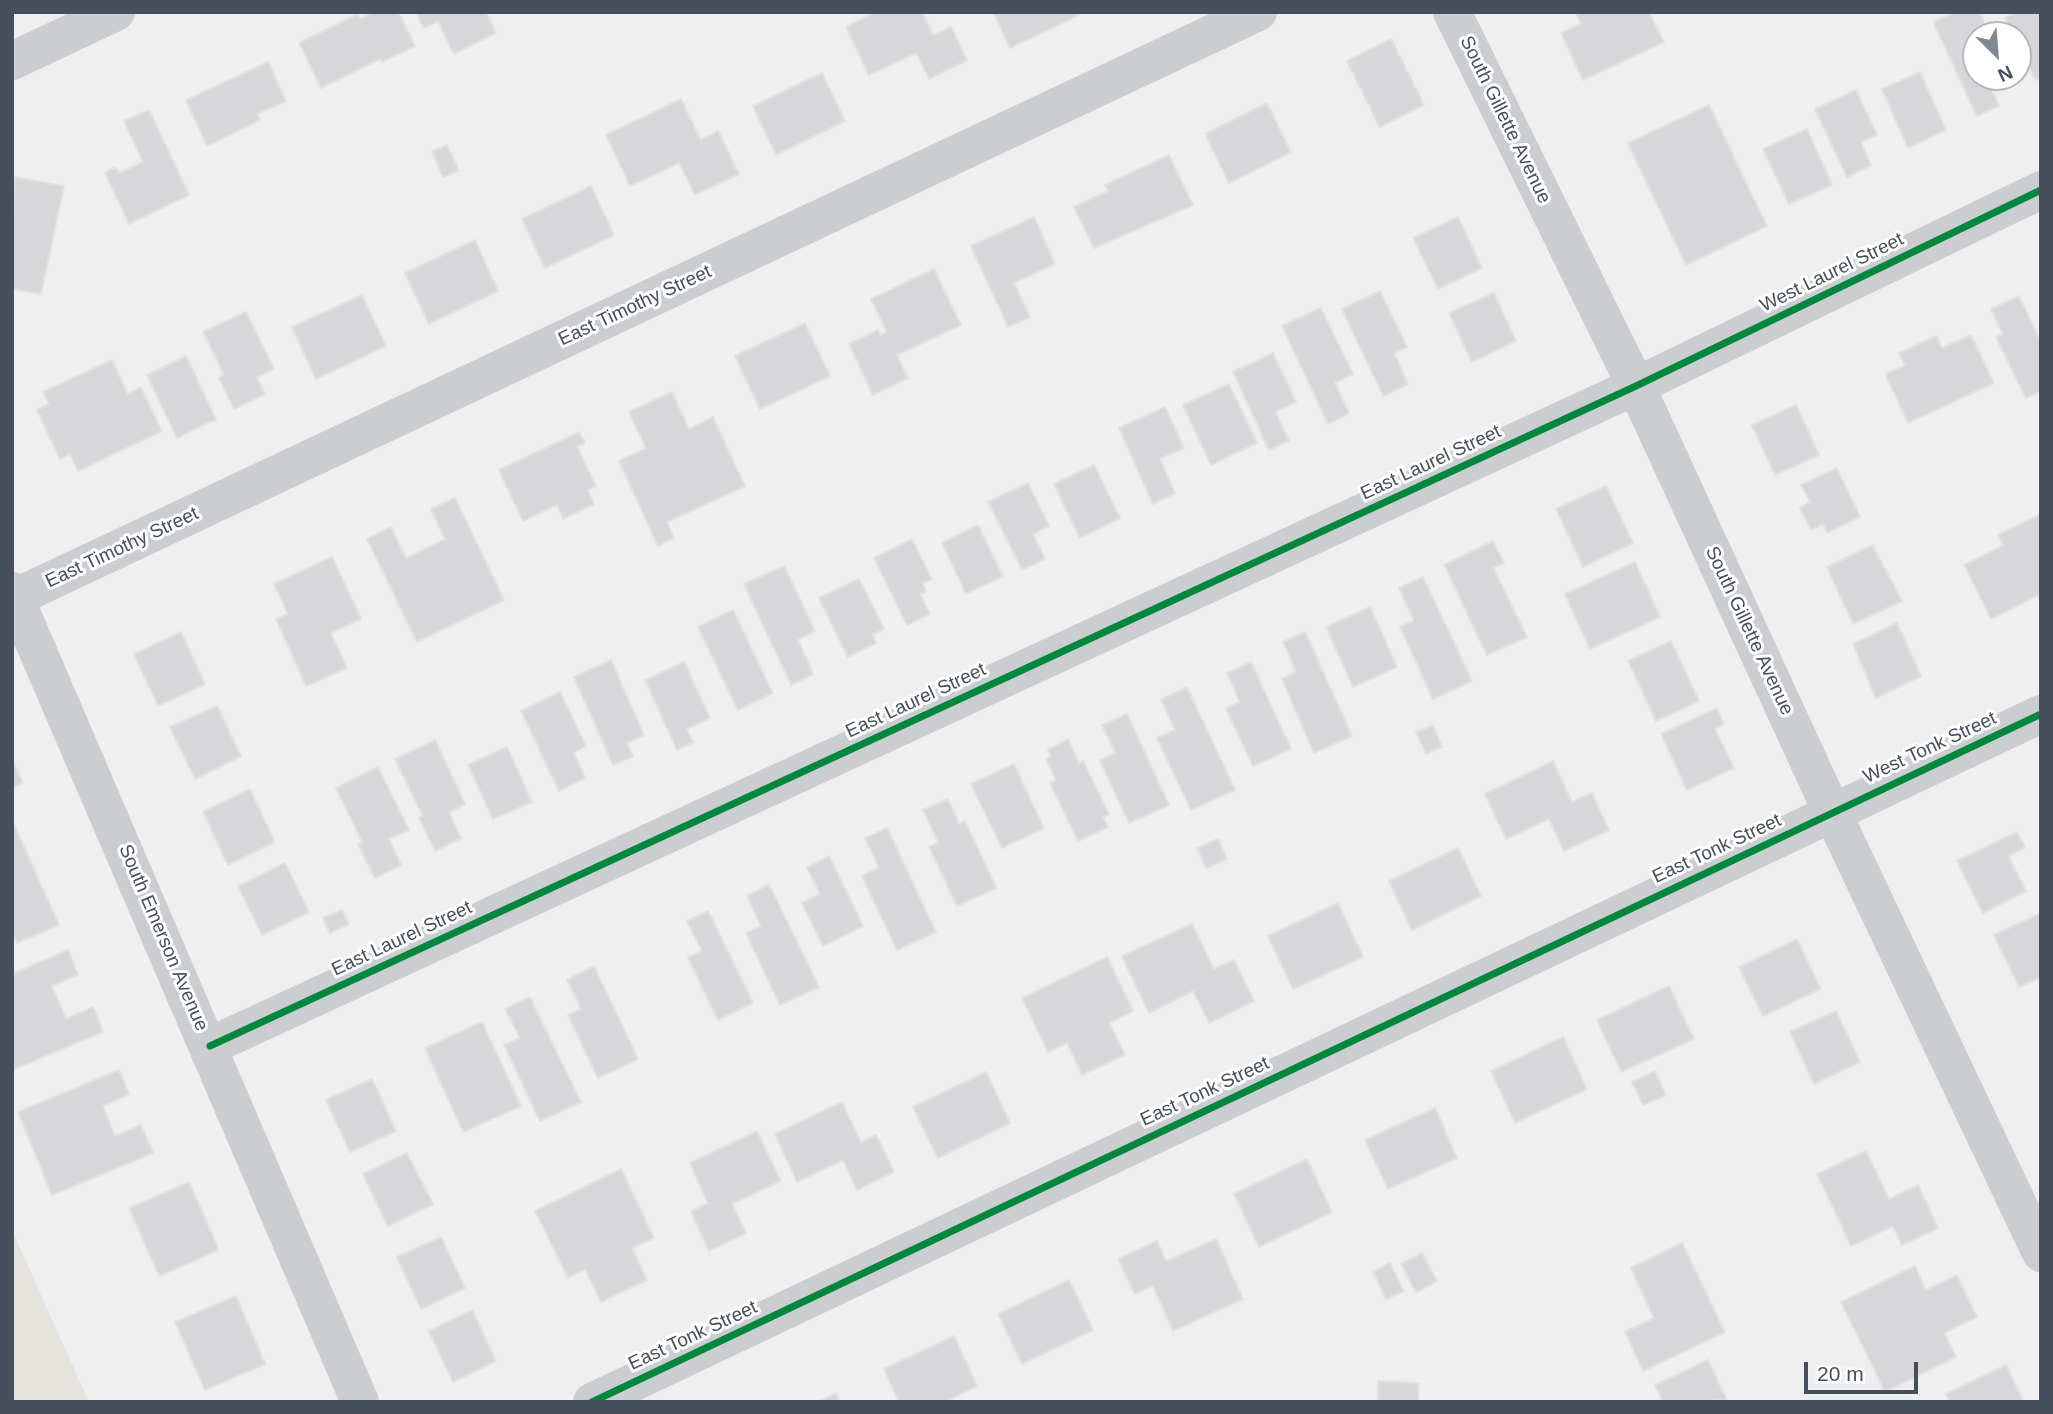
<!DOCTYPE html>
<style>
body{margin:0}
#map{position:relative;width:2053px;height:1414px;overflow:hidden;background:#f0efef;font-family:Arial,sans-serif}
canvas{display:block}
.frame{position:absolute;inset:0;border:14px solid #46505c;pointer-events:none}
.north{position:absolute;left:1962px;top:21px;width:70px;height:70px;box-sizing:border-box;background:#fff;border:2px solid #b5b9be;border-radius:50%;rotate:155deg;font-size:19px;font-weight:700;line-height:28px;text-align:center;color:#46505c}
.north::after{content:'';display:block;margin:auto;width:24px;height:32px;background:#82888f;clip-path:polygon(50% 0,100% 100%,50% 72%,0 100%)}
.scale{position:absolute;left:1804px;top:1362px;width:114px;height:32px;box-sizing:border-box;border:4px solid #46505c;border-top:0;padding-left:9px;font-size:21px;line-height:24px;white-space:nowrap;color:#46505c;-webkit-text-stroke:5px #fff;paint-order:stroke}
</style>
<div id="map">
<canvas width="2053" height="1414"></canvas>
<div class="frame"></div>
<div class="north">N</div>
<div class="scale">20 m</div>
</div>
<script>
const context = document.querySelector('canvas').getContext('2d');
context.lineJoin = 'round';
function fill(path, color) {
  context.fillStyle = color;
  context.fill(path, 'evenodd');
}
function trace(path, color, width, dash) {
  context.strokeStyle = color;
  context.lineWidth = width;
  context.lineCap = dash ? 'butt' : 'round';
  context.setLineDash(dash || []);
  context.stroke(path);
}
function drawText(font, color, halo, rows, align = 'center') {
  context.font = font + ' Arial,sans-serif';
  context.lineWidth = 6;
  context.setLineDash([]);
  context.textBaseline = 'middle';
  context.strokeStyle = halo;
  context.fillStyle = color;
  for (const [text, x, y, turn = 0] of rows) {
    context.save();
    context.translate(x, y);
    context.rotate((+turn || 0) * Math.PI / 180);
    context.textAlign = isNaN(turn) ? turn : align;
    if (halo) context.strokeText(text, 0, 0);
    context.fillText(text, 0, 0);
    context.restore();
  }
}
fill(new Path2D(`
 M12,1230L89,1402H12Z`), '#e5e3dd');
const building = new Path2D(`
 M373,12H398L415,46L382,62L380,59L321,88L299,43L358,14L360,19Z
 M416,12H486L496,33L454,54L438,21L423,28Z
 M876,12H922L933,35L951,27L967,60L929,79L916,53L869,75L846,27Z
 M993,12H1078L1079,15L1010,48Z
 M1575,12H1649L1664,42L1583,80L1561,33L1581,24Z
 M1955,12H1979L1990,35H1976V77H1993L1987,80L1999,106L1977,116L1933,22Z
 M2017,12H2041V77L2035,80L2018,44V35H2013L2005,18Z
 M1391,39L1424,105L1380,127L1347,61Z
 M268,62L286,101L257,114L260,120L207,146L186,100Z
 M1920,72L1946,130L1908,148L1882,89Z
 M822,73L845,121L776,155L753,106Z
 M1856,90L1877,135L1861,142L1871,165L1847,177L1815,109Z
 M681,99L701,140L718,131L739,174L695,195L679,163L630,186L606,135Z
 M1267,103L1291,152L1229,183L1205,134Z
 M1709,105L1767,226L1686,265L1628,143Z
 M149,110L189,195L129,224L105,173L115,167L119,173L143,162L124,121Z
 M1807,129L1832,185L1789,204L1763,149Z
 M447,145L459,171L443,177L432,151Z
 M1169,155L1193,205L1094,248L1074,207L1108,191L1105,185Z
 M14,177L64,186L41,294L12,289Z
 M591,186L614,235L545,268L522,219Z
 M1034,217L1055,264L1014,283L1030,317L1008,327L971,246Z
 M1458,217L1482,268L1438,289L1413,238Z
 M475,240L498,291L429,324L405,273Z
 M934,269L961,325L897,355L908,378L873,395L849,344L878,330L881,335L887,333L871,299Z
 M1380,291L1407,347L1394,353L1408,384L1383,396L1342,309Z
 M1494,293L1516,341L1472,362L1449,313Z
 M362,295L386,346L316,379L292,327Z
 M2019,296L2041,342V391L2026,398L1996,337L2003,334L1991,309Z
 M1321,308L1353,374L1335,383L1349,413L1328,424L1282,326Z
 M246,312L274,369L257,377L265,394L234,409L219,378L224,375L203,332Z
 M805,323L830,376L760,409L735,356Z
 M1971,335L1994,383L1908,423L1885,374L1905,365L1899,353L1936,336L1942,348Z
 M1273,353L1296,402L1275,412L1289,441L1269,450L1233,372Z
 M186,356L216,419L177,438L147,375Z
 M112,360L128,394L141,387L162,431L78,471L70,454L60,459L37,410L49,404L43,392Z
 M1229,384L1257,443L1211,465L1183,405Z
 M672,392L689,429L713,417L745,486L667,522L674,538L658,546L619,461L646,448L629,412Z
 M1796,405L1819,455L1775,475L1752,425Z
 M1165,407L1184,448L1160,459L1175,493L1153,504L1119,428Z
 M579,432L585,443L577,447L596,486L588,490L594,504L563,519L557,505L523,521L499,470Z
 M1094,465L1120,518L1080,538L1054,484Z
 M1837,468L1860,517L1827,533L1823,524L1811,530L1800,508L1810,502L1801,485Z
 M1028,483L1049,526L1033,534L1045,559L1022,570L988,502Z
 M1606,486L1633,543L1583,567L1556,509Z
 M455,498L504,600L417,642L367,539L391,527L406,558L445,539L431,509Z
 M2041,514V600L2038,595L1991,619L1964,565L2004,545L1998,535Z
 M978,525L1003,576L966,594L942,543Z
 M912,539L932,579L923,583L926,591L920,594L930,614L907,625L874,558Z
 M1493,541L1504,563L1493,568L1527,637L1487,655L1444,565Z
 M1872,545L1902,601L1853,624L1827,567Z
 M332,557L361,619L331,633L347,668L306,686L276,619L288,614L274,584Z
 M1635,562L1660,617L1590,649L1565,594Z
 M784,566L815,631L798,640L813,674L791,685L744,584Z
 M1423,577L1472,681L1433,699L1400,627L1414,621L1399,588Z
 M859,579L884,629L873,635L876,643L848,657L819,598Z
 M1370,607L1397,667L1353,687L1326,627Z
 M733,610L773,693L738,710L698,627Z
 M1897,623L1921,676L1876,698L1853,644Z
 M181,632L205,684L158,706L134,654Z
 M1305,632L1352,736L1314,753L1282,679L1296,672L1283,642Z
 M1671,641L1699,701L1656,721L1628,661Z
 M611,660L644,735L627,743L633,756L613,765L574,677Z
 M684,662L710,718L687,729L693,742L677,750L645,680Z
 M1251,662L1291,749L1253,766L1226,708L1240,702L1227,673Z
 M1187,687L1235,790L1191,810L1157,738L1175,730L1161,700Z
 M560,692L586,746L574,753L585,778L559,791L521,711Z
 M217,706L241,756L195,779L170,727Z
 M1717,708L1724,724L1715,729L1734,768L1687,790L1661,734Z
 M1127,714L1169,805L1129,823L1100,760L1116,753L1102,725Z
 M1433,725L1442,747L1426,754L1416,732Z
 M1068,739L1079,763L1083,761L1109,814L1103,817L1108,827L1078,841L1050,783L1056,780L1046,759L1051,757L1048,750Z
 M435,740L465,804L449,812L461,838L435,851L419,818L423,816L395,759Z
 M507,747L532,802L493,819L468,765Z
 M12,760L23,783L12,788Z
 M1553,761L1572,802L1592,793L1609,830L1564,851L1549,819L1506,839L1485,794Z
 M1014,764L1044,828L1002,848L971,784Z
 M378,767L409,830L389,839L401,865L375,878L358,844L362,842L336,788Z
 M250,789L275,842L228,865L203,812Z
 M948,799L959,824L965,821L996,888L957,906L929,847L938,842L923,810Z
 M12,820L59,925L17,943L12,932Z
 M887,828L936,932L897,950L862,876L879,868L865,838Z
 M2017,832L2025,847L2008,856L2026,891L1983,913L1957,861Z
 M1218,839L1227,859L1206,868L1197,848Z
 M1458,848L1481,896L1412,930L1389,881Z
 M829,856L863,926L823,946L802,903L820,894L807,868Z
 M285,863L309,912L262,935L238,886Z
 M769,884L819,987L780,1005L746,933L761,926L747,896Z
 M1338,903L1363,957L1293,989L1268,936Z
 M342,910L349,924L330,933L323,918Z
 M708,911L753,1003L718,1020L688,958L702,951L687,921Z
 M2041,913V977L2019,987L1994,935Z
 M1192,924L1214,969L1234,960L1254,1001L1209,1023L1193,991L1149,1013L1122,956Z
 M1797,939L1821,989L1763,1016L1739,967Z
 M68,950L78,975L52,986L66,1019L93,1007L103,1032L12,1070V974Z
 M1107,957L1133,1011L1109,1023L1125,1055L1082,1075L1067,1043L1048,1052L1022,998Z
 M594,966L638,1059L598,1078L568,1015L581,1009L567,980Z
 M1669,986L1694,1039L1621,1072L1597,1020Z
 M530,997L581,1102L540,1121L504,1045L520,1038L505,1009Z
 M1836,1011L1860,1062L1814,1084L1790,1032Z
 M482,1022L521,1106L463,1132L425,1048Z
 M1563,1037L1587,1089L1515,1123L1491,1071Z
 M119,1070L129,1094L103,1106L115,1136L141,1125L153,1153L52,1195L18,1112Z
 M1655,1071L1666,1095L1643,1105L1632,1082Z
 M986,1072L1010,1123L938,1158L913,1107Z
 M372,1079L396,1131L350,1152L326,1100Z
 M842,1102L861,1142L876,1135L894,1172L857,1190L843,1160L797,1182L775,1134Z
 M1435,1108L1457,1158L1388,1189L1365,1140Z
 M757,1131L781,1181L732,1204L746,1233L709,1251L691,1212L708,1203L690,1163Z
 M1866,1151L1889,1199L1918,1185L1938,1228L1902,1245L1893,1226L1851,1246L1817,1174Z
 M407,1153L433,1204L388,1226L363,1174Z
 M1307,1159L1332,1212L1259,1247L1234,1194Z
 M621,1169L654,1238L632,1248L647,1280L601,1302L585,1269L568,1278L535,1211Z
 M189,1182L219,1250L159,1276L129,1208Z
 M441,1237L465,1288L421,1309L397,1257Z
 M1216,1239L1243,1299L1173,1331L1153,1286L1135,1294L1118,1259L1157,1241L1166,1261Z
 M1682,1243L1725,1332L1643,1371L1625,1332L1654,1318L1631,1268Z
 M1422,1253L1437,1281L1416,1293L1401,1264Z
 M1390,1263L1404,1291L1386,1299L1373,1272Z
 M1915,1266L1926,1290L1957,1275L1977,1317L1944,1333L1956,1357L1885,1392L1841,1302Z
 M1069,1280L1093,1330L1022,1364L998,1314Z
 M236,1296L265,1364L205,1390L175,1322Z
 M472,1310L496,1361L453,1382L429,1331Z
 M954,1336L977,1386L945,1402H899L884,1369Z
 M1708,1360L1727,1400L1663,1402L1655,1385Z
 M2006,1365L2024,1402H1950L1946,1394Z
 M1378,1381L1419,1383L1418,1402H1378Z
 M836,1393L840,1402H818Z`);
fill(building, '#d7d7d9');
trace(building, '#e1e1e2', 2);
trace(new Path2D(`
 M1452,12L1636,386L1832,812L2041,1253
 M12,61L116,12
 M12,591L360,1402
 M12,599L1258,12
 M210,1046L1636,386L2041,190
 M592,1402L2041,714`), '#cbcdd0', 38);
trace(new Path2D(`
 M210,1046L1636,386L2041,190
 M592,1402L2041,714`), '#00873e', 7);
drawText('19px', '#46505c', '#fff', [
 ["South Gillette Avenue",1505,120,64],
 ["West Laurel Street",1832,273,-26],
 ["East Timothy Street",635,306,-25],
 ["East Laurel Street",1431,463,-25],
 ["East Timothy Street",122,548,-25],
 ["South Gillette Avenue",1749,631,65],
 ["East Laurel Street",916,701,-25],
 ["West Tonk Street",1930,748,-25],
 ["East Tonk Street",1717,849,-25],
 ["South Emerson Avenue",163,938,67],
 ["East Laurel Street",402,939,-25],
 ["East Tonk Street",1205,1092,-25],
 ["East Tonk Street",693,1336,-25]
]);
</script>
